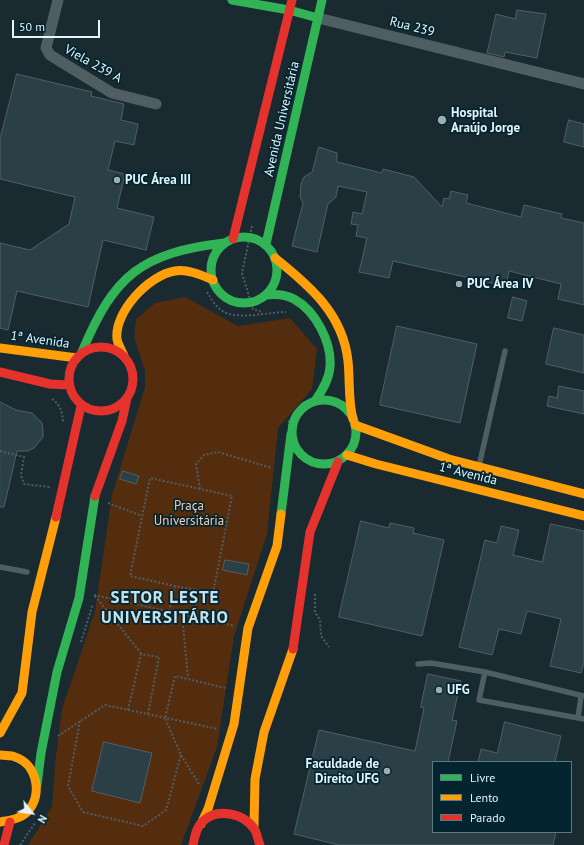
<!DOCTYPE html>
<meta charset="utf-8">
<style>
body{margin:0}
#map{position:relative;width:584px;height:845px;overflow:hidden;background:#192a30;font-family:"PT Sans",sans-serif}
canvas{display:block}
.legend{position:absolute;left:432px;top:761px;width:140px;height:72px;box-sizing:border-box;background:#04252f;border:1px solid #5d7881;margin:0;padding:5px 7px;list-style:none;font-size:12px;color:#e3f4fb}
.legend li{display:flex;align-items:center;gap:8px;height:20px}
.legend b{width:20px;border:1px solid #5d7881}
.north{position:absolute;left:12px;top:793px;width:40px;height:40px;-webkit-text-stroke:3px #04252f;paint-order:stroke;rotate:120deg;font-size:11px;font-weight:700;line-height:16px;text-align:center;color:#e3f4fb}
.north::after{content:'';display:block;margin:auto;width:14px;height:18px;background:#e3f4fb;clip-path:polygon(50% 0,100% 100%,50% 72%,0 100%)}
.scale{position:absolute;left:12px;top:20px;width:88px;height:18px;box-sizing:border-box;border:2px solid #e3f4fb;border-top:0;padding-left:5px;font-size:12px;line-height:14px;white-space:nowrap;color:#e3f4fb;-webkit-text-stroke:3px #04252f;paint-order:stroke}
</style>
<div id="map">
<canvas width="584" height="845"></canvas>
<ul class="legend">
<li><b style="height:5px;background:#30b455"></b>Livre</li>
<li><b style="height:5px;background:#ff9f0a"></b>Lento</li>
<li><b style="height:5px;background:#e5322d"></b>Parado</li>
</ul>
<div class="north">N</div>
<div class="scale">50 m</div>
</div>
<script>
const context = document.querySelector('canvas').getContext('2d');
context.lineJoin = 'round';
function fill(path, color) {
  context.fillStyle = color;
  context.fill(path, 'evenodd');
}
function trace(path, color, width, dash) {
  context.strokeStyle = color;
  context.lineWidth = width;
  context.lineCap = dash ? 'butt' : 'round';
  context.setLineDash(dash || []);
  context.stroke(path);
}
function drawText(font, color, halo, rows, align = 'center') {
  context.font = font + ' "PT Sans",sans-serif';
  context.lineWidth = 3.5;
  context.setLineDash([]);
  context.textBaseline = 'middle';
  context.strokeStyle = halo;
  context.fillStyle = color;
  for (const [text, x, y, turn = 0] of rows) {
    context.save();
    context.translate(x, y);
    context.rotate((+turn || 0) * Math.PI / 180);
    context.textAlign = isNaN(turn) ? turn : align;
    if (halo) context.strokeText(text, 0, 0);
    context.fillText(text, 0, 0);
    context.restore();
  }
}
fill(new Path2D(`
 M185,297L238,326L290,318L317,349L312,389L278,428L267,534L234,636L217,747L181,845H28L52,807L55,765L62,709L95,611L112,495L145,387V371L134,337L136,319L155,303Z`), '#542d0f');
const building = new Path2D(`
 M517,10L546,14L537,58L505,52L504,57L487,53L496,14L515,19Z
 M17,74L92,92L91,96L124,104L121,120L138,124L134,145L115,141L108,170L125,174L117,208L154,217L146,250L103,240L88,307L17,291L8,330L0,328V243L30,250L69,224L75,197L0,179V139Z
 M569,120L584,124V147L564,142Z
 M319,147L337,153V162L382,173L383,169L414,177L442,207L444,198L449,199L451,191L468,195L466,203L521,217L524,205L562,214L561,218L584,223V305L558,299L561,284L509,271L506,286L393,261L389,278L359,272L367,238L356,236L358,225L351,224L353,212L362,214L367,192L338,186L336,197L328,204L317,252L292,246L303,203L300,197L301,184L304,177L312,172Z
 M513,297L527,301L522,321L508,318Z
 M397,326L477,344L460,423L380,405Z
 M554,328L584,335V373L546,364Z
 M559,386L584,391V414L547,406L549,396L557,398Z
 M0,402L16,410L32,413L42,423L43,430V437L34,448L28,451H17L4,507H0Z
 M123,471L139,476L136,484L120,479Z
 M361,521L389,528L390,523L414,528L413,533L444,540L422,636L339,617Z
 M551,524L584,531V662L581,673L550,666L561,619L527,611L521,634L499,629L492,655L459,647L485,540L497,543L501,526L519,530L513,555L542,562Z
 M225,560L249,564L247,575L223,570Z
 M428,674L461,681L452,720L457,721L448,762H433V832H556L553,845H339L294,834L319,730L415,751L424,708L421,707Z
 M505,722L561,736L555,762H478L481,749L497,753Z
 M104,742L152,753L140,803L92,791Z`);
fill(building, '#2a4046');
trace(building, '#525f65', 1);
trace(new Path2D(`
 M252,226L242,273L253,309L262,312
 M207,292C211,298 215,306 221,310C235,321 269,312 286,312
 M52,399C60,404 63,413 63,423
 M288,422L303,406
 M0,451L24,457L21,475L24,484L49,487L50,485
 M200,489L196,464L204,455L218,452L272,468
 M108,503L142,516
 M315,594V612L320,620L321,636L329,647
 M94,595L235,626
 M95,596L141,653
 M169,611L175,586L213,593L232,496L150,478L130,576L175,586
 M182,614L188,678
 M81,642L93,604
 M128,710L141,654L159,657L148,714
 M80,721L68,786L83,812L143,826L166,810L181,755L165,718L175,676L225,688
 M58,736L105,705L218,729
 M181,755L200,786
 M20,845L35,823`), '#505e63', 2, [2, 2]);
trace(new Path2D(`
 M479,466L505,351
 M0,567L27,572
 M418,664L431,663L485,672L584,696
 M485,672L479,700L584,719
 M578,718L581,696`), '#4e5e63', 5.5);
trace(new Path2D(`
 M58,0L46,48L50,55L112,93L156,104
 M318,18L584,84`), '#4e5e63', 11);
trace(new Path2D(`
 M232,0L289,10L318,18
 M211 270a33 33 0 1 1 66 0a33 33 0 1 1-66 0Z
 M266,244L322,0
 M267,295C276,294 286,295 294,299C316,311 332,343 330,367C329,380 322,391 315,401
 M82,352C114,275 141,253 224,243
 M292 432a32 32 0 1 1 64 0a32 32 0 1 1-64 0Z
 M281,514L291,434
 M37,785L41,753L57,672L79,598L95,496`), '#30b455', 9);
trace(new Path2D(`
 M275,258C310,286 343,314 348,361C350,380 348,401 353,419
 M0,348L77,358
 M124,356C122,351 118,345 117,339C114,312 149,275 175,271C188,269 201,275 213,280
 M355,425L449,459L584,494
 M347,455L376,464L584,516
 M0,733L22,693L32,612L56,517
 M0,755C5,756 11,755 15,757C37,764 43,795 28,811C21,819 10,820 0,822
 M201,824L208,809L234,724L248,628L277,546L281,514
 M254,826L255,779L264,732L293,649`), '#ff9f0a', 9);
trace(new Path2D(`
 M233,239L292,0
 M69 379a32 32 0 1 1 64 0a32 32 0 1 1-64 0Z
 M0,372L50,384L69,385
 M95,496L122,421L127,398
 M56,517L81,406
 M293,649L310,532L338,462
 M4,845L10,822
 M193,845C195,836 196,828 202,822C217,807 244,813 255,830C257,834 258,840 260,845`), '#e5322d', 9);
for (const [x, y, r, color] of [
 [442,120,5,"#9cadb4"],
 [117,180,4,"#9cadb4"],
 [459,284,4,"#9cadb4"],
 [439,690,4,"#9cadb4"],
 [387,771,4,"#9cadb4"]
]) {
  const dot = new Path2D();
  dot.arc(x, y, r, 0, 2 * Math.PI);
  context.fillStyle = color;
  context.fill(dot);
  trace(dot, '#04252f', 1.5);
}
drawText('13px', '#e3f4fb', '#04252f', [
 ["Rua 239",412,27,14],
 ["Viela 239 A",93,64,29],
 ["Avenida Universitária",282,119,-77],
 ["1ª Avenida",40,340,8],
 ["1ª Avenida",468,474,14]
]);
drawText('bold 13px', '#e3f4fb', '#04252f', [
 ["Hospital",451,113],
 ["Araújo Jorge",451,128],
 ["PUC Área III",125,180],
 ["PUC Área IV",467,284],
 ["UFG",447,690],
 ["Faculdade de",379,764,"right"],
 ["Direito UFG",379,779,"right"]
], 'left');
drawText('13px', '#f6cbb1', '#04252f', [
 ["Praça",189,506],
 ["Universitária",189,521]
]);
context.letterSpacing = '1px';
drawText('bold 17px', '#c0e3f1', '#04252f', [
 ["SETOR LESTE",165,598],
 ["UNIVERSITÁRIO",165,618]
]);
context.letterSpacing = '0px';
</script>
